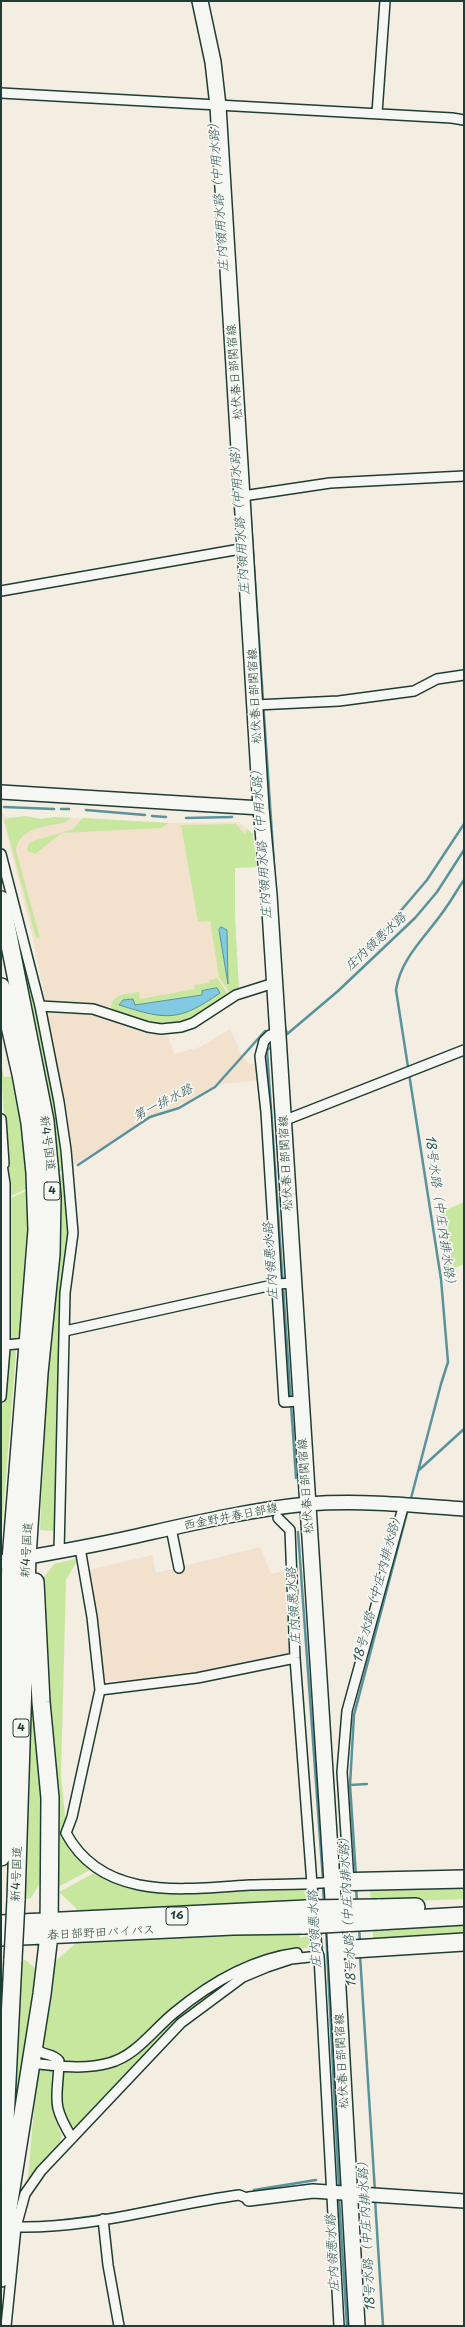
<!DOCTYPE html>
<meta charset="utf-8">
<style>
body{margin:0}
#map{position:relative;width:465px;height:2327px;overflow:hidden;background:#f4ede1;font-family:"Playpen Sans",sans-serif}
canvas{display:block}
.frame{position:absolute;inset:0;border:2px solid #1f3d34;pointer-events:none}
</style>
<div id="map">
<canvas width="465" height="2327"></canvas>
<div class="frame"></div>
</div>
<script>
const context = document.querySelector('canvas').getContext('2d');
context.lineJoin = 'round';
function fill(path, color) {
  context.fillStyle = color;
  context.fill(path, 'evenodd');
}
function trace(path, color, width, dash) {
  context.strokeStyle = color;
  context.lineWidth = width;
  context.lineCap = dash ? 'butt' : 'round';
  context.setLineDash(dash || []);
  context.stroke(path);
}
function drawText(font, color, halo, rows, align = 'center') {
  context.font = font + ' "Playpen Sans","Klee One",sans-serif';
  context.lineWidth = 3.5;
  context.setLineDash([]);
  context.textBaseline = 'middle';
  context.strokeStyle = halo;
  context.fillStyle = color;
  for (const [text, x, y, turn = 0] of rows) {
    context.save();
    context.translate(x, y);
    context.rotate((+turn || 0) * Math.PI / 180);
    context.textAlign = isNaN(turn) ? turn : align;
    if (halo) context.strokeText(text, 0, 0);
    context.fillText(text, 0, 0);
    context.restore();
  }
}
fill(new Path2D(`
 M1,812L6,817L14,818L25,816L41,819L55,817L169,823L238,822L243,825L253,834L257,867L235,868V918L239,989L202,1014L167,1024L147,1022L87,1004L45,1001L33,938Z
 M47,1011L85,1013L121,1021L158,1035L168,1036L174,1054L200,1047L230,1029L243,1058L250,1064H260L261,1080L223,1084L219,1087L217,1085L190,1100L151,1118L70,1167Z
 M260,1547L271,1574L287,1570L292,1654L194,1676L162,1680L103,1681L99,1625L89,1570L152,1555L156,1573Z`), '#f2e2cd');
fill(new Path2D(`
 M25,816L41,819L55,817L71,818L66,822C47,827 18,827 16,851L40,938H36L4,819Z
 M83,818L169,823L161,828L62,833L35,854L27,851L28,845L33,841L73,829Z
 M236,824L245,835L247,829L253,834L257,867L235,868V918L239,989L231,994L219,977L210,921L198,922L181,825Z
 M1,863C28,964 51,1066 63,1170L56,1174L8,909L1,878Z
 M217,978L229,996C216,1003 203,1014 189,1020C164,1031 137,1018 113,1010L111,1006C114,993 128,994 139,992L140,999L195,989L194,985L209,983V980ZM220,992L189,1012L119,1003L133,999L135,1005Z
 M1,1065L4,1077L16,1076L30,1187L9,1197Z
 M63,1173L68,1234L54,1531L40,1530L41,1507L56,1176Z
 M30,1189L28,1249L19,1334L15,1340L8,1341L9,1199Z
 M464,1202V1264L447,1271L441,1212Z
 M7,1347L15,1348L16,1351L1,1539V1416L5,1388Z
 M79,1558L66,1580L61,1775L65,1815L79,1858L92,1869L58,1887L44,1577L54,1564Z
 M30,1688L42,1767L43,1878L31,1898L22,1900Z
 M94,1873H98L147,1890L160,1892L303,1887L311,1892V1899H298L275,1905L76,1913V1908L59,1892Z
 M464,1883V1899L413,1901L371,1899L370,1891L377,1885Z
 M464,1922V1938L373,1940V1930Z
 M299,1929L300,1938L313,1935V1947L284,1951L247,1962L174,2008L133,2045L114,2057L90,2063H63L60,2055L44,2049L43,2043L52,1964L75,1944L76,1940Z
 M20,1958L27,1961L39,1972L10,2171Z
 M286,1959L212,1998L79,2125L74,2127C53,2121 61,2088 62,2073L65,2071C90,2071 109,2070 131,2058L189,2006L244,1971Z
 M42,2068L50,2069L52,2071L51,2097L53,2114L62,2136L59,2144L40,2167L27,2189L37,2074Z`), '#c7e79f');
const water = new Path2D(`
 M221,927L227,930L228,984L219,930Z
 M217,988L220,993C178,1022 167,1020 119,1005L123,1000L133,999L135,1005L202,995V991Z`);
fill(water, '#81cae2');
trace(water, '#5a929c', 1);
trace(new Path2D(`
 M246,447L275,879
 M4,807L54,809
 M61,809H69
 M86,810L145,815
 M152,816L166,817
 M186,818L232,817
 M354,959L386,928L427,880L464,824
 M284,1026L287,1033
 M286,1035L338,991L415,918L437,892L464,850
 M273,1046L267,1050L296,1478
 M78,1165L150,1117L179,1108L215,1087L265,1031
 M419,1470L464,1429
 M410,1502L441,1384L448,1362L441,1279L396,990C401,956 429,934 447,906C453,898 458,888 464,880
 M298,1532L323,1880
 M350,1785L367,1784
 M356,1876L350,1785L354,1715L408,1509
 M323,1885L324,1902
 M356,1887L357,1902
 M359,1927L360,1942
 M326,1929L339,2188
 M360,1955L375,2192
 M254,2190L316,2180
 M339,2197L347,2326
 M375,2199L383,2326
 M123,2212L195,2198
 M58,2221L118,2213`), '#5a929c', 2.5);
const street = new Path2D(`
 M1,93L452,118L464,120
 M377,113L385,1
 M243,496L330,483L464,476
 M1,591L246,548
 M256,705L339,701L414,691L437,679L464,675
 M1,854L40,1006L59,1102L66,1150L73,1233L65,1293L59,1552
 M40,1006L93,1009L148,1027L161,1029L181,1027L193,1023L236,995L274,983
 M278,1033L270,1035L264,1041L260,1056L266,1112L284,1402L300,1401
 M1,1119L4,1164
 M283,1121L464,1050
 M1,1158L5,1184V1348L1,1397
 M65,1331L277,1284L293,1283
 M5,1345L27,1343
 M278,1518L290,1530L295,1658L317,1951L319,1956L339,2326
 M171,1528L179,1568
 M80,1548L92,1617L100,1690L72,1817L66,1833C103,1902 185,1889 250,1885C277,1884 305,1885 332,1882
 M100,1690L197,1678L295,1658
 M349,1882L342,1772L347,1711L404,1504
 M36,2043C37,2058 52,2051 59,2061C58,2100 50,2102 72,2138
 M31,2063C56,2066 85,2070 109,2063C136,2056 153,2030 174,2013C209,1984 251,1959 297,1953
 M103,2219L108,2265L119,2326
 M16,2227C91,2229 165,2205 239,2195L249,2199
 M6,2326L16,2227L25,2194L41,2171L181,2023L243,1977L267,1967L291,1959L319,1956`);
const secondary = new Path2D(`
 M1,792L261,808
 M1,1562C45,1554 88,1547 132,1537C190,1524 248,1510 307,1504C360,1500 412,1505 464,1509
 M249,2199L313,2191L464,2201`);
const primary = new Path2D(`
 M200,1L213,62L218,106L261,808L269,895L332,1882L357,2326`);
const highway = new Path2D(`
 M1,900L45,1121L52,1197L51,1254L39,1373L27,1557L16,1900
 M1,987L21,1074L30,1123L35,1173L37,1230L11,1560L1,1857
 M332,1882L464,1879
 M378,1908L416,1907
 M378,1921L464,1916
 M1,1924L306,1909
 M1,1937L233,1926L304,1925
 M337,1950L464,1942
 M2,2182L13,1959
 M1,2278L7,2214L42,1994L49,1935L50,1798L41,1702L35,1582`);
trace(street, '#1f3d34', 12);
trace(secondary, '#1f3d34', 16);
trace(primary, '#1f3d34', 18);
trace(highway, '#1f3d34', 20);
trace(street, '#f6f6f2', 9);
trace(secondary, '#f6f6f2', 13);
trace(primary, '#f6f6f2', 15);
trace(highway, '#f6f6f2', 17);
const highwayBridge = new Path2D(`
 M306,1909L378,1908
 M304,1925L378,1921
 M13,1959L16,1900`);
trace(highwayBridge, '#1f3d34', 20, []);
trace(highwayBridge, '#f6f6f2', 17);
for (const [x, y, w] of [
 [52,1191,16],
 [21,1728,16],
 [177,1916,22]
]) {
  const box = new Path2D();
  box.roundRect(x - w / 2, y - 9, w, 18, 3);
  context.fillStyle = '#f6f6f2';
  context.fill(box);
  trace(box, '#1f3d34', 1);
}
drawText('bold 11px', '#1f3d34', null, [
 ["4",52,1191],
 ["4",21,1728],
 ["16",177,1916]
]);
drawText('12px', '#1f3d34', '#f6f6f2', [
 ["松伏春日部関宿線",235,372,-94],
 ["松伏春日部関宿線",255,696,-93],
 ["新4号国道",47,1143,83],
 ["松伏春日部関宿線",286,1163,-93],
 ["松伏春日部関宿線",306,1486,-94],
 ["西金野井春日部線",231,1517,-11],
 ["新4号国道",27,1550,-87],
 ["新4号国道",17,1874,-88],
 ["春日部野田バイパス",101,1933,-3],
 ["松伏春日部関宿線",342,2061,-93]
]);
drawText('italic 13px', '#335957', '#f6f6f2', [
 ["庄内領用水路（中用水路）",219,194,-94],
 ["庄内領用水路（中用水路）",240,517,-94],
 ["庄内領用水路（中用水路）",262,841,-94],
 ["庄内領悪水路",376,942,-43],
 ["第一排水路",163,1103,-27],
 ["18号水路（中庄内排水路）",440,1213,82],
 ["庄内領悪水路",271,1261,-94],
 ["18号水路（中庄内排水路）",378,1587,-75],
 ["庄内領悪水路",294,1606,-94],
 ["18号水路（中庄内排水路）",348,1909,-93],
 ["庄内領悪水路",315,1929,-93],
 ["18号水路（中庄内排水路）",367,2233,-93],
 ["庄内領悪水路",333,2253,-93]
]);
</script>
